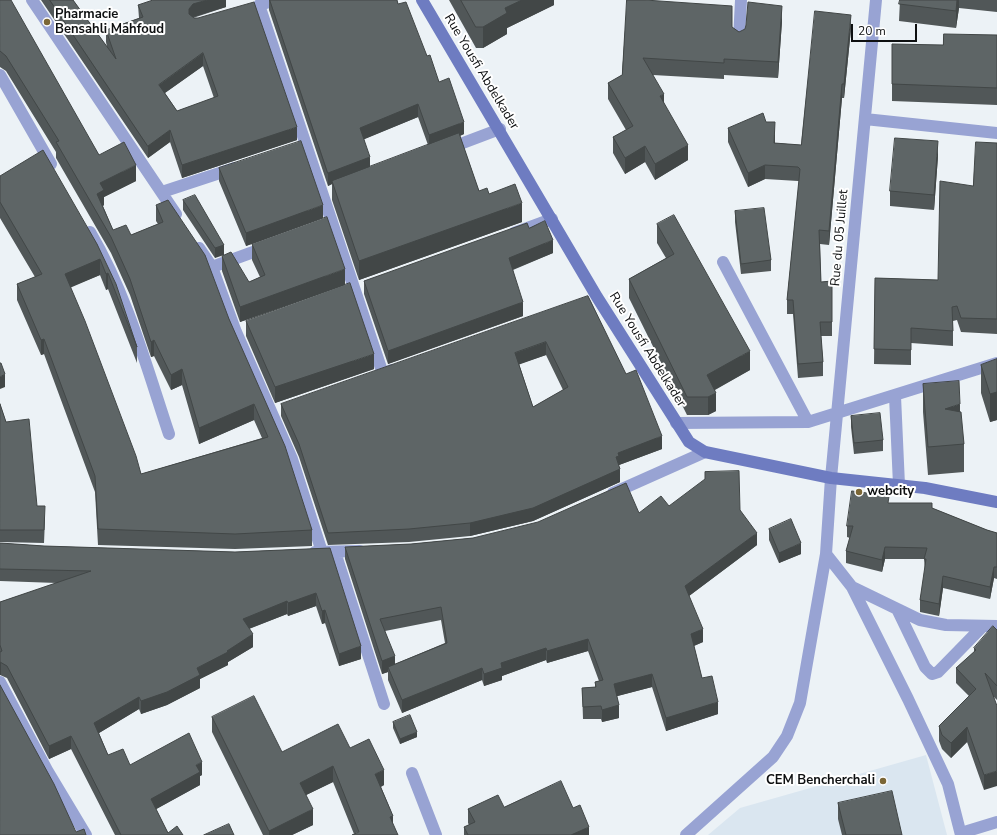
<!DOCTYPE html>
<style>
body{margin:0}
#map{position:relative;width:997px;height:835px;overflow:hidden;background:#ecf2f6;font-family:"Nunito Sans",sans-serif}
canvas{display:block}
.scale{position:absolute;left:851px;top:24px;width:66px;height:18px;box-sizing:border-box;border:2px solid #0e1011;border-top:0;padding-left:5px;font-size:12px;line-height:14px;white-space:nowrap;color:#0e1011;-webkit-text-stroke:3px #fff;paint-order:stroke}
</style>
<div id="map">
<canvas width="997" height="835"></canvas>
<div class="scale">20 m</div>
</div>
<script>
const context = document.querySelector('canvas').getContext('2d');
context.lineJoin = 'round';
function fill(path, color) {
  context.fillStyle = color;
  context.fill(path, 'evenodd');
}
function trace(path, color, width, dash) {
  context.strokeStyle = color;
  context.lineWidth = width;
  context.lineCap = dash ? 'butt' : 'round';
  context.setLineDash(dash || []);
  context.stroke(path);
}
function drawText(font, color, halo, rows, align = 'center') {
  context.font = font + ' "Nunito Sans",sans-serif';
  context.lineWidth = 4;
  context.setLineDash([]);
  context.textBaseline = 'middle';
  context.strokeStyle = halo;
  context.fillStyle = color;
  for (const [text, x, y, turn = 0] of rows) {
    context.save();
    context.translate(x, y);
    context.rotate((+turn || 0) * Math.PI / 180);
    context.textAlign = isNaN(turn) ? turn : align;
    if (halo) context.strokeText(text, 0, 0);
    context.fillText(text, 0, 0);
    context.restore();
  }
}
fill(new Path2D(`
 M926,755L947,835H708L740,808Z`), '#dae6f0');
trace(new Path2D(`
 M961,833L997,822`), '#98a3d3', 12);
trace(new Path2D(`
 M32,0L176,214
 M276,0L259,5L383,374L392,370
 M739,40L741,0
 M0,75L51,164
 M865,119L997,133
 M447,149L500,129
 M162,192L235,168
 M90,232C127,295 146,365 169,434
 M514,233L552,219
 M199,248L212,267L236,332L292,459L322,552
 M723,262L808,422
 M212,267L267,247
 M895,396L899,485
 M676,423L808,422L997,363
 M613,493L705,452
 M315,552L360,551
 M335,552L384,704
 M826,554L852,587L908,699L948,784L961,835
 M852,587L920,620L946,625L997,626
 M897,609L925,667L932,674L938,672L983,626
 M0,682L47,770L86,835
 M412,773L436,835
 M686,835L773,757L787,736L800,703L826,554L831,478L876,0`), '#98a3d3', 12);
trace(new Path2D(`
 M422,0L597,297L689,442L705,452L831,478L925,488L997,502`), '#6e7cc1', 12);
fill(new Path2D(`
 M0,0L99,155L136,181L104,197V205L103,206L113,230L131,235L158,224L156,221V205L229,319L312,530V546L235,549L98,545L95,492L44,354L41,355L17,300V284L35,277L0,218V176L97,244L137,347V363L108,289L106,290L100,275L70,287L141,474L262,438L254,420L199,444L182,385L171,390L154,356L151,357L130,295L111,253L56,158V152L6,71L0,67Z
 M41,0H73L107,47L106,42V30L139,18L138,5L226,0V7L193,18L297,140L182,178L170,142L148,158ZM203,66L214,98L177,111L165,93Z
 M269,0H397L398,4L427,56L439,82L464,134L460,136L479,191L489,194L522,222L359,280L332,200V184L328,186L269,10ZM418,117L428,145L370,167L364,139Z
 M449,0H554V5L507,28V34L483,48H476Z
 M627,0L732,27L739,32L782,21L778,78L724,75V79L653,75L664,103L688,160L655,180L645,162L625,174L613,153V137L626,130L608,99V83L622,75Z
 M900,0H997V12L959,8L956,28L899,21Z
 M851,29L844,98H842L829,245L820,244L821,282L832,281V336H821L823,362V376L798,378L793,314H787V300L799,181H798L765,179L748,187L728,142V128L775,135V143L801,145Z
 M997,35V105L892,101V84L943,45Z
 M997,143V334L961,332L957,320L953,321V346L911,343V365L874,364L875,278L938,280L973,186Z
 M938,156L934,210L890,206V191Z
 M219,168L323,218L246,246L219,181Z
 M183,200L224,245L215,258L183,210Z
 M735,211L771,260V271L741,274L735,222Z
 M657,224L750,370L715,390L716,411L708,415H687L629,298V279L666,258L657,243Z
 M529,228L553,253L513,270L523,316L388,364L364,294V281Z
 M252,244L345,285L240,322L222,271V256L249,282L260,277L252,260Z
 M588,296L662,449L619,465L620,482L533,521L470,536L409,542L328,545L299,457L281,416V404ZM546,355L563,390L533,407L519,364Z
 M246,321L374,369L275,403L246,336Z
 M997,359V420L990,422L981,393V365Z
 M923,384L960,412L964,444V472L928,475L923,412Z
 M0,404L6,422L37,506L45,519L44,543L0,542Z
 M851,416L883,440V451L854,454L851,427Z
 M889,503L932,508L987,530L997,533V579L994,578L990,599L943,588L939,616L920,612V600L925,570L924,559H885L882,572L846,563V551L850,538L847,537V526Z
 M669,506L740,510L757,545L689,596L703,642L694,646L702,678L718,714L666,731L652,687L617,696L619,718L602,722L601,719H583L582,688L595,687V682L599,681L588,651L547,663L546,660L502,676V680L484,686L482,680L402,713L388,680V672L382,674L345,559V547L411,544L473,538L639,513ZM441,620L445,643L395,664L385,631Z
 M769,529L801,554L779,563L769,540Z
 M0,543L44,546L235,552L330,548L361,659L339,666L325,623L322,624L316,606L288,616L287,614L249,629L253,647L228,662V665L200,679V688L167,705L141,714L139,709L99,733L108,755L130,765L202,775L200,776V785L156,809L168,833L183,835H115L71,749L49,759L7,678L0,675V602L57,583L0,581Z
 M997,630V700L994,697L984,790L967,742L951,758L942,749L939,741V726L969,696L956,683V668L974,652V648Z
 M212,717L282,752L350,748L384,785L381,787L393,816L354,834L333,782L306,795L313,825L292,835H263L212,732Z
 M393,722L417,737L400,744L393,728Z
 M838,803L902,835H842L838,819Z
 M504,807L573,808L589,835H464V827L469,825L468,823V809Z`), '#515758');
fill(new Path2D(`
 M207,0H226V7L193,17L189,22V9L193,4Z
 M522,0H554V5L507,28V34L483,48V27L505,8Z
 M957,0H959V8L956,28V11Z
 M782,6V21L778,78V62Z
 M851,15V29L844,98V84Z
 M203,53V66L159,97V85Z
 M842,84V98L829,245V231Z
 M664,94V110L660,96Z
 M418,104V117L360,141V128Z
 M464,122V134L429,148V135Z
 M775,122V135L774,157V143Z
 M297,127V140L182,178V165Z
 M170,130V142L148,158V146Z
 M938,141V156L934,210V195Z
 M688,145V160L655,180V164Z
 M645,146V162L625,174V158Z
 M370,157V170L332,181V184L328,186V173Z
 M136,165V181L104,197V205L97,209V194L100,183Z
 M765,165V179L748,187V173Z
 M522,203V222L359,280V261Z
 M323,205V218L246,246V233Z
 M553,240V253L509,271V258Z
 M224,245V255L215,258V248Z
 M100,259V275L65,290V274Z
 M345,269V285L240,322V307Z
 M108,273V289L106,290V274Z
 M523,302V316L388,364V351Z
 M44,339V354L41,355V340Z
 M154,340V356L151,357V342Z
 M546,342V355L515,366V353Z
 M750,351V370L707,394V375Z
 M374,354V369L275,403V387Z
 M182,369V385L171,390V375Z
 M5,374V387L0,389V377Z
 M997,392V420L990,422V394Z
 M716,393V411L708,415V397Z
 M254,404V420L199,444V428Z
 M960,404V431L945,409Z
 M662,436V449L619,465L616,457L618,453Z
 M620,469V482L533,521L470,536V523Z
 M757,533V545L685,599V586Z
 M801,543V554L779,563V553Z
 M885,547V559L882,572V560Z
 M994,567V578L990,599V587Z
 M943,576V588L939,616V604Z
 M316,593V606L288,616V603Z
 M287,601V614L243,631V619Z
 M325,610V623L322,624V611Z
 M703,629V642L691,647V634Z
 M253,634V647L228,662V665L200,679V688L167,705L141,714V701L227,651Z
 M588,639V651L547,663V651Z
 M361,646V659L339,666V654Z
 M546,648V660L502,676V680L484,686V674L501,663Z
 M395,656V669L388,667V672L382,674V661Z
 M0,662H1V675H0Z
 M482,668V680L402,713V700Z
 M652,674V687L614,697V684Z
 M139,697V709L94,736V723Z
 M718,702V714L666,731V718Z
 M619,705V718L602,722V710Z
 M967,727V742L951,758V743Z
 M417,732V737L400,744V739Z
 M71,736V749L49,759V746Z
 M202,762V775L200,776V785L151,812V799L196,765Z
 M333,766V782L300,798V783Z
 M384,770V785L375,789V774Z
 M997,771V786L984,790V775Z
 M313,809V825L292,835H269V831Z
 M393,816V831L390,817Z
 M589,827V835H571Z`), '#424747');
const building = new Path2D(`
 M0,0H11L99,155L124,142L136,165L100,183L104,190L97,194L113,230L126,225L131,235L163,222L156,205L168,200L205,255L229,319L285,446L312,530L235,534L98,529L95,476L44,339L41,340L17,284L42,274L0,202V176L43,150L97,244L116,284L137,347L108,273L106,274L100,259L65,274L85,321L136,456L141,474L268,437L254,404L199,428L182,369L171,375L154,340L151,342L130,279L111,237L56,142L59,141L6,56L0,51Z
 M50,0H73L116,59L106,30L143,17L138,5L153,0H207L193,4L189,9V14L194,18H198L254,2L297,127L182,165L170,130L148,146ZM203,53L218,96L177,111L159,85Z
 M270,0H397L398,4L406,2L427,56L430,55L439,82L449,78L464,122L429,135L418,104L360,128L370,157L328,173Z
 M461,0H522L505,8L507,13L483,27H476Z
 M627,0H645L732,6V27L739,32L745,29L746,25L748,2L782,6L778,62L724,59V63L643,58L664,94L660,96L688,145L655,164L645,146L625,158L613,137L633,126L608,83L622,75Z
 M900,0H957L956,11L899,4Z
 M815,11L851,15L844,84H842L829,231L819,230L821,282L832,281V322H820L823,362L798,364L793,300H787L800,169L798,167L765,165L748,173L728,128L763,113L766,122H775L774,143L801,145Z
 M944,34L997,35V88L892,84V44L943,45Z
 M459,133L479,191L487,188L489,194L515,184L522,203L359,261L332,181Z
 M895,138L938,141L934,195L890,191Z
 M301,141L323,205L246,233L219,168Z
 M976,142L997,143V319L961,318L957,306L952,307L953,331L911,328V350L874,349L875,278L938,280L940,181L973,186Z
 M195,195L224,245L215,248L183,200Z
 M764,208L771,260L741,264L735,211Z
 M674,215L750,351L707,375L716,393L708,397H687L629,279L674,254L657,224Z
 M327,217L345,269L240,307L222,256L231,252L249,282L265,275L252,244Z
 M545,221L553,240L509,258L523,302L388,351L364,281L527,223L529,228Z
 M350,283L374,354L275,387L246,321Z
 M588,296L626,374L636,370L662,436L618,453L619,456L616,457L620,469L533,508L470,523L409,529L328,533L299,444L281,404ZM546,342L568,387L533,407L515,353Z
 M997,359V392L990,394L981,365Z
 M0,363H1L5,374L0,377Z
 M959,381L960,404L945,409L961,412L964,444L928,447L923,384Z
 M0,404L6,422L29,419L37,506H45L44,530H0Z
 M880,413L883,440L854,443L851,416Z
 M739,471L740,510L757,533L685,586L703,629L691,634L702,678L712,676L718,702L666,718L652,674L614,684L619,705L602,710L601,706L583,707L582,688L596,687L595,682L603,680L588,639L547,651L546,648L501,663L502,668L484,674L482,668L402,700L388,667L447,643L441,607L380,619L395,656L382,661L345,547L411,544L473,538L538,522L626,483L639,513L661,496L669,506L705,479V472Z
 M852,491L889,496L888,503H932V508L987,530L997,533V567H994L990,587L943,576L939,604L920,600L926,559H924L927,548L885,547L882,560L846,551L853,526H847Z
 M791,519L801,543L779,553L769,529Z
 M0,543L44,546L235,552L330,548L361,646L339,654L325,610L322,611L316,593L288,603L287,601L243,619L253,634L227,651L228,652L197,668L200,675L167,692L141,701L139,697L94,723L108,755L123,749L130,765L189,733L202,762L196,765L200,772L151,799L168,833L177,826L183,835H121L71,736L49,746L7,666L0,662V652L2,651L0,645V602L91,571L0,569Z
 M993,626L997,630V686L985,673L997,706V771L984,775L967,727L951,743L942,735L939,726L976,689L956,668L976,650L974,648Z
 M0,685L54,784L76,832L84,829L86,835H0Z
 M254,696L282,752L338,724L350,748L369,739L384,770L375,774L393,816L390,817L398,835H352L359,832L333,766L300,783L313,809L269,831L212,717Z
 M410,715L417,732L400,739L393,722Z
 M561,781L573,808L580,805L589,827L571,835H468L464,827L475,822L468,809L498,795L504,807Z
 M892,791L902,835H846L838,803Z
 M229,824L234,835H204Z`);
fill(building, '#5e6566');
trace(building, '#424747', 1);
for (const [x, y, r, color] of [
 [47,22,4,"#7b6635"],
 [859,492,4,"#7b6635"],
 [883,781,4,"#7b6635"]
]) {
  const dot = new Path2D();
  dot.arc(x, y, r, 0, 2 * Math.PI);
  context.fillStyle = color;
  context.fill(dot);
  trace(dot, '#fff', 1.5);
}
drawText('bold 13px', '#0e1011', '#fff', [
 ["Pharmacie",55,15],
 ["Bensahli Mahfoud",55,30],
 ["webcity",867,492],
 ["CEM Bencherchali",875,781,"right"]
], 'left');
drawText('13px', '#0e1011', '#fff', [
 ["Rue Yousfi Abdelkader",481,72,59],
 ["Rue du 05 Juillet",840,238,-85],
 ["Rue Yousfi Abdelkader",647,350,58]
]);
</script>
